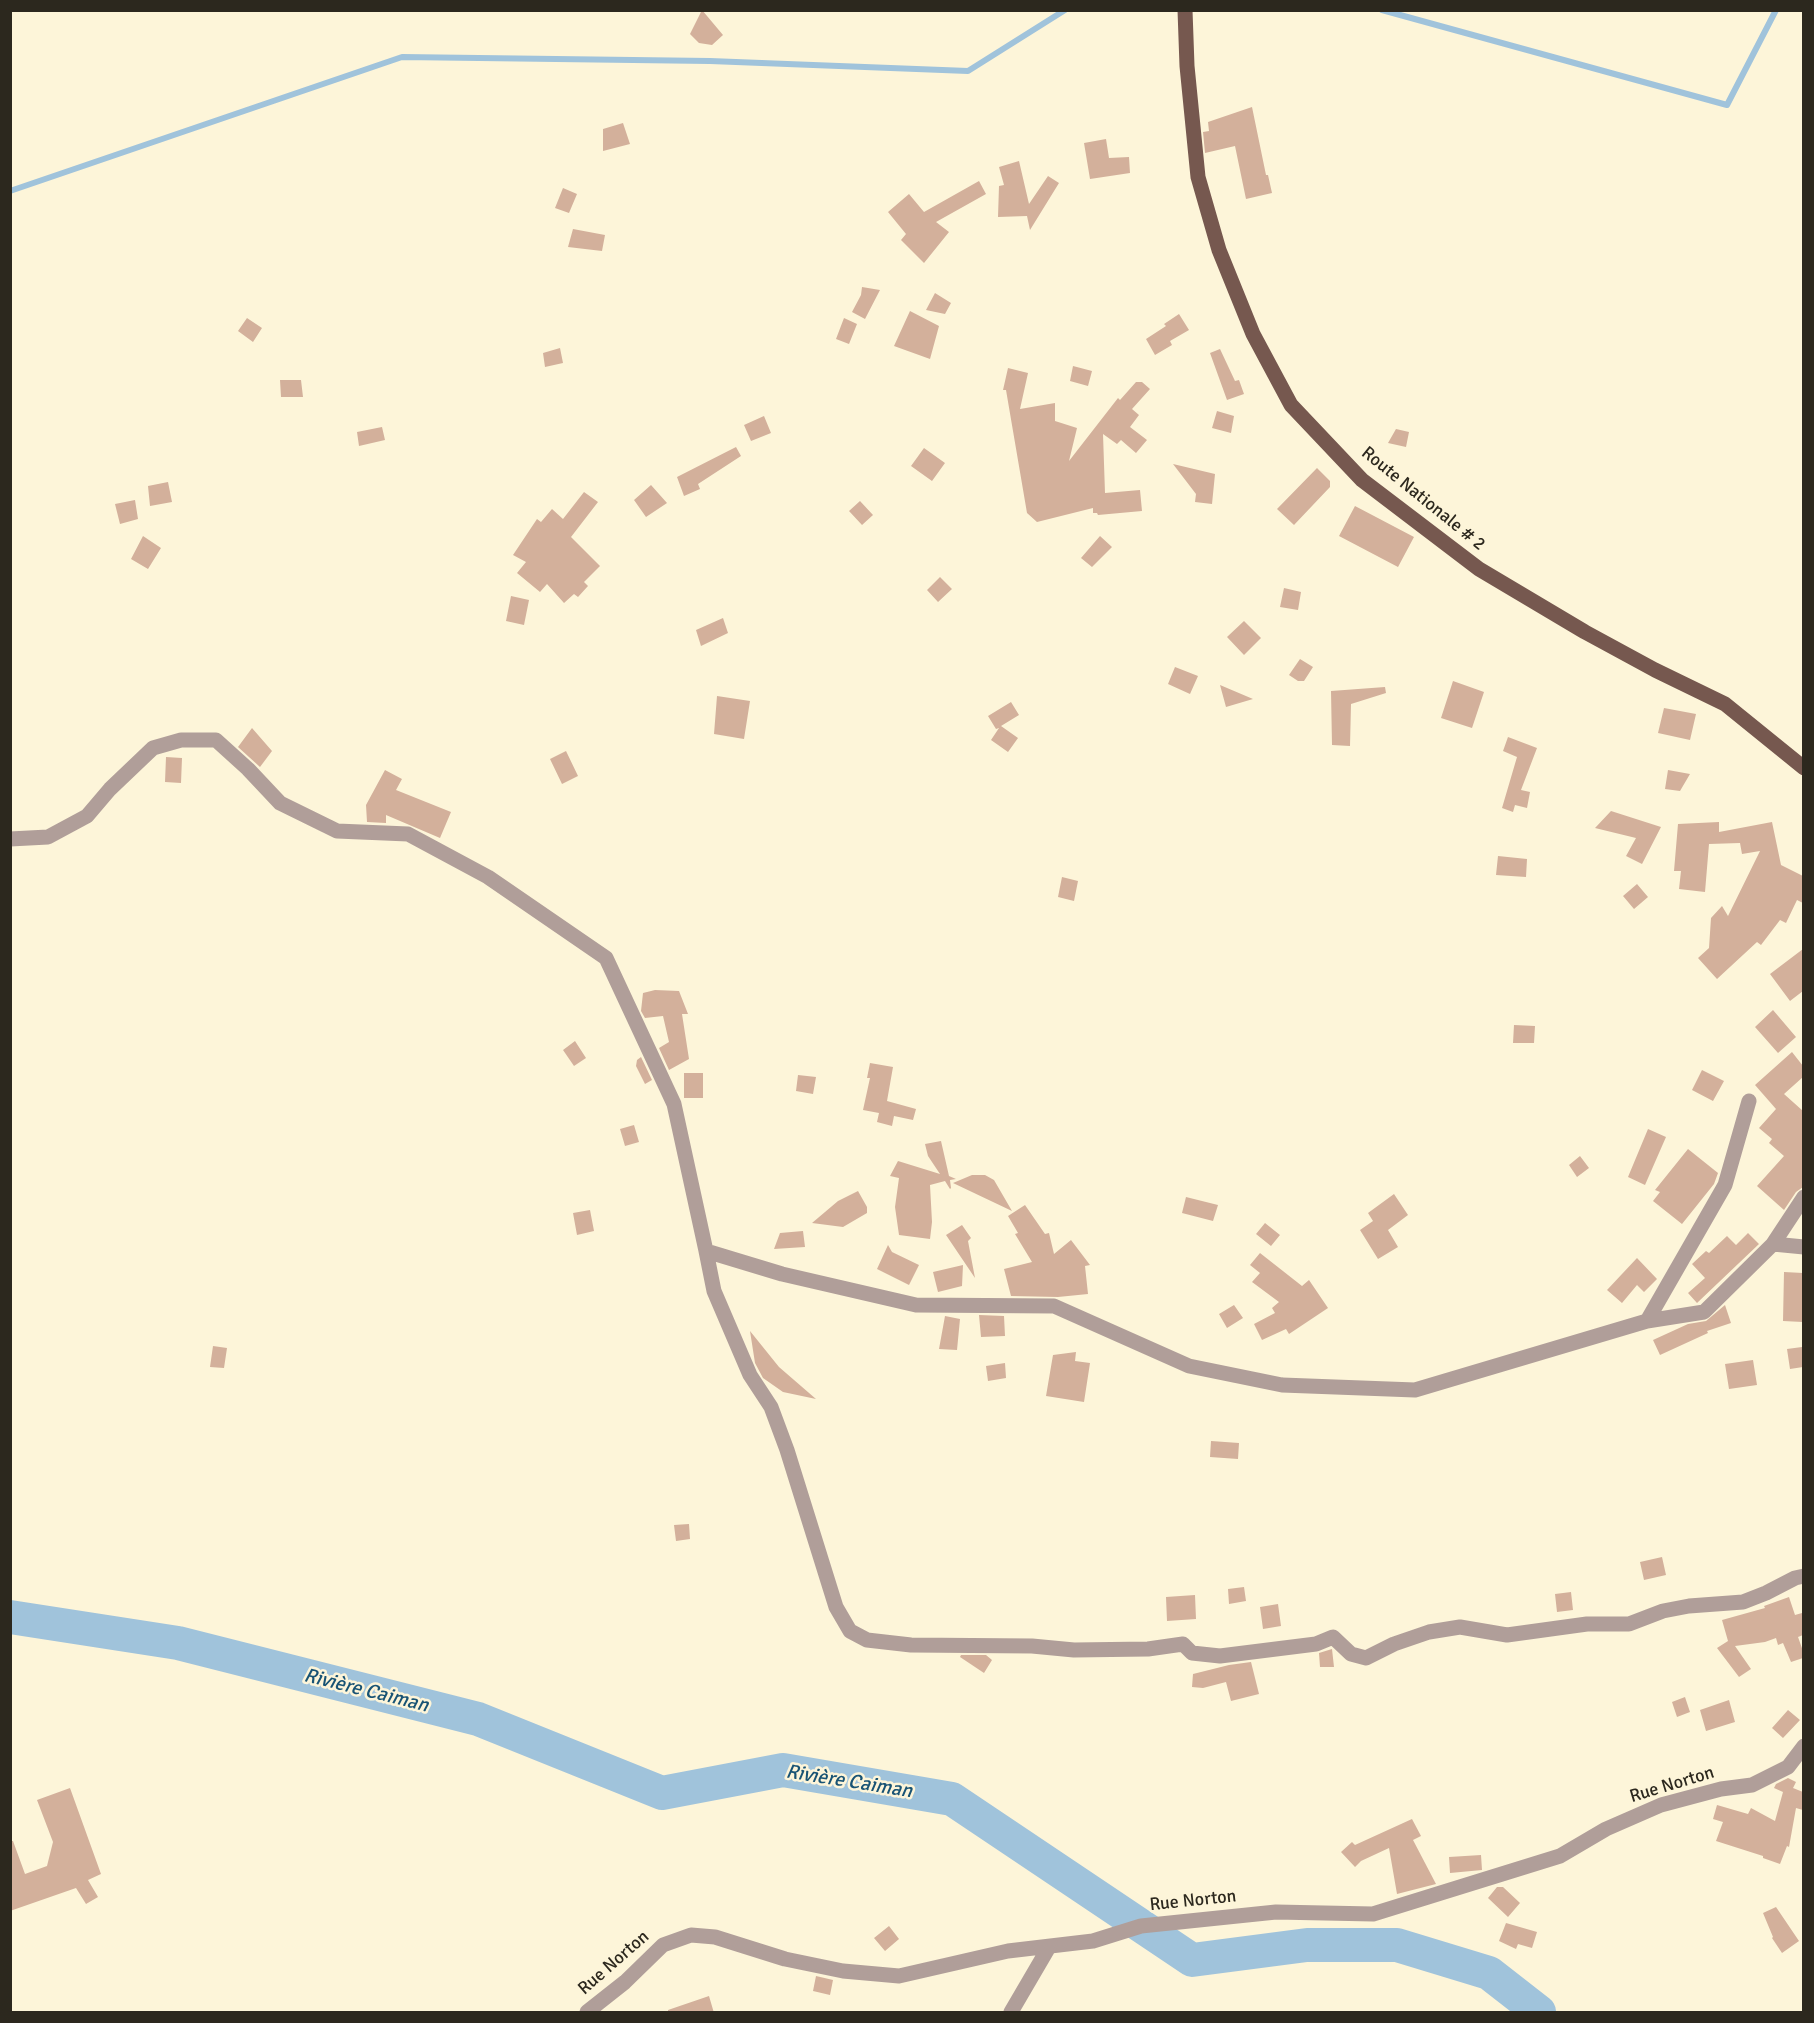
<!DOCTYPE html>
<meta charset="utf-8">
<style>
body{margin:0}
#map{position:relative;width:1814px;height:2023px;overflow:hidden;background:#fdf5d9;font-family:Signika,sans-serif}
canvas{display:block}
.frame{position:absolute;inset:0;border:12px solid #2c281e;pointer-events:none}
</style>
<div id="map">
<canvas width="1814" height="2023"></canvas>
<div class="frame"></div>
</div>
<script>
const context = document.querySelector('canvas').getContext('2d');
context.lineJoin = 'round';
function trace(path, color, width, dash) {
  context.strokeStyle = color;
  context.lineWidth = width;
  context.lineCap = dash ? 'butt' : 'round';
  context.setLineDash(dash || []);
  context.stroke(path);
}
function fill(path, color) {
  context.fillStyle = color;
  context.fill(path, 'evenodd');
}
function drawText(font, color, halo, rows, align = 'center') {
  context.font = font + ' Signika,sans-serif';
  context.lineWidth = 5;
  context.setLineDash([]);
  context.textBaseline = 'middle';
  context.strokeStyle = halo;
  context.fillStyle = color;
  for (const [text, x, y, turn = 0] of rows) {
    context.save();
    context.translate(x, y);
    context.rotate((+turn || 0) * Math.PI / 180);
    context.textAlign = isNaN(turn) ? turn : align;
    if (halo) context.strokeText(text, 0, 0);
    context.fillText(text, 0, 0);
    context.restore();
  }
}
trace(new Path2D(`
 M1382,10L1727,105L1776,10
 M10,191L402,57L710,61L968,71L1065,10`), '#a0c3db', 6);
trace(new Path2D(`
 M10,1617L178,1643L478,1719L662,1793L783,1770L952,1799L1192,1960L1307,1945H1397L1489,1973L1539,2012`), '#a0c3db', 34);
fill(new Path2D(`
 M702,10L723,35L712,45L699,43L690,34Z
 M1252,107L1266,175H1268L1272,193L1246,199L1235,146L1205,153L1203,132L1209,131L1208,122Z
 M623,123L630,144L603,151V129Z
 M1106,139L1109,158L1129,157L1130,173L1090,179L1084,143Z
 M1019,161L1029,204L1048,176L1059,183L1030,230L1027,216L998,217L999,186L1004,185L999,167Z
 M979,181L986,194L936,222L949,232L924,263L901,240L906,234L888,212L909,194L924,212Z
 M563,188L577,194L569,213L555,208Z
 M573,229L605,235L602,251L568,247Z
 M862,287L880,290L865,319L852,312L861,295Z
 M935,293L951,303L945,314L926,310Z
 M910,311L939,326L930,359L894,346Z
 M1179,314L1189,330L1170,341L1172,345L1155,355L1146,339L1166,326L1164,324Z
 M247,318L262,328L253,342L238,331Z
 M844,318L857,324L849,344L836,339Z
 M560,348L563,363L545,367L543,353Z
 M1220,349L1235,381L1239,380L1244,394L1227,400L1210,353Z
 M1073,366L1092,371L1088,386L1070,381Z
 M1008,368L1028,373L1020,409L1055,403V421L1077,428L1069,461L1118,398L1120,400L1136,382H1142L1150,389L1132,409L1139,415L1130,427L1147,440L1136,453L1121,440L1117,444L1103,434L1105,493L1140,490L1142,511L1098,515L1097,513H1093V508L1037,522L1027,513L1006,390H1003Z
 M280,380H301L303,397H281Z
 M1217,411L1234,416L1231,433L1212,428Z
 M764,416L771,433L751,441L744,425Z
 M382,427L385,440L359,446L357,432Z
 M1396,429L1409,432L1406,447L1388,443Z
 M736,447L741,456L698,484L700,489L684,496L677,477Z
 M924,448L945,463L932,481L911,466Z
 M1173,464L1215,474L1212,504L1195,502L1196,494Z
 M1317,468L1330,481V487L1294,525L1277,509Z
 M168,482L172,502L150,506L148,486Z
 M651,485L667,503L646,517L634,500Z
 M584,492L598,502L571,537L600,566L584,582L588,586L578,597L574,594L564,603L547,584L540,592L517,573L526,562L513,555L537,519L541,522L552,509L563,519Z
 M135,500L138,519L120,524L115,504Z
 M860,501L873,515L862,525L849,511Z
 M1355,506L1414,537L1398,567L1339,536Z
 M143,536L161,548L148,569L131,559Z
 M1100,536L1112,547L1092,567L1081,558Z
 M940,577L952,589L938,602L927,590Z
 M1284,588L1301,592L1298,610L1280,607Z
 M511,596L529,600L524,625L506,621Z
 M723,618L728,633L701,646L696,630Z
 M1244,621L1261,638L1244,655L1227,637Z
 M1300,659L1313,667L1304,681H1298L1289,675Z
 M1175,667L1198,676L1190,694L1168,684Z
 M1453,681L1484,692L1472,728L1441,718Z
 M1220,685L1253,699L1226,707Z
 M1385,687L1386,693L1351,704L1350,746L1332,745L1331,691Z
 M717,696L750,701L744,739L714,734Z
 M1011,702L1019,715L1001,726L1018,738L1008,752L991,740L999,728L996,729L988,716Z
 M1664,708L1696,714L1690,740L1658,733Z
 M252,728L272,751L260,767L238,747Z
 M1508,737L1537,748L1521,790L1530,792L1527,808L1515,805L1513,812L1502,808L1517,757L1503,751Z
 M566,751L578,776L562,784L550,759Z
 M166,757L182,758L181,783L165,782Z
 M385,770L402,779L396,790L451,812L440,838L386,815V823L367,822L366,805Z
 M1668,770L1690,774L1680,791L1665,789Z
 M1611,811L1661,827L1642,864L1626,856L1636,838L1595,828Z
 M1719,822V832L1772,822L1781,865L1803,876V903L1797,900L1786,923L1780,920L1761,945L1757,942L1717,979L1698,958L1709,948L1711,918L1722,906L1728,916L1760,851L1742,854L1740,843L1709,844L1705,892L1679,889L1681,871H1674L1678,824Z
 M1498,856L1527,859L1526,877L1496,875Z
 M1062,877L1078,881L1074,901L1058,897Z
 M1637,884L1648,897L1634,909L1623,896Z
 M1803,949V991L1790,1001L1770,974Z
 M655,990L679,991L688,1014H682L689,1059L669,1070L659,1048L669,1042L663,1016L645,1018L641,1011L643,993Z
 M1773,1010L1796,1037L1778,1053L1755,1027Z
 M1514,1025L1535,1026L1534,1043H1513Z
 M575,1041L586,1058L574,1066L563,1050Z
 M1792,1052L1803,1066V1077L1784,1094L1803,1111V1187L1796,1192L1784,1210L1757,1186L1784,1156L1769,1143L1772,1139L1759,1128L1776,1109L1755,1085Z
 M641,1057L652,1080L645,1084L636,1066L637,1060Z
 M870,1063L893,1067L887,1101L916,1109L913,1120L894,1116L892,1126L877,1122L879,1113L863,1110L870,1078H867Z
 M1702,1070L1724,1081L1713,1101L1692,1090Z
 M684,1073H703V1098H684Z
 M798,1075L816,1077L813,1094L796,1091Z
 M634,1125L639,1142L625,1146L620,1129Z
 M1648,1129L1666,1137L1645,1185L1628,1177Z
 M941,1141L949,1176L956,1179L950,1180L951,1188L950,1189L945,1181L930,1185L932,1222L930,1239L899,1235L895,1207L899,1178L890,1176L898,1161L940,1174L928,1156L925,1144Z
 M1688,1149L1718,1173L1714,1184L1682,1224L1653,1201L1660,1192L1655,1190Z
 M1580,1156L1589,1168L1577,1177L1569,1165Z
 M972,1175H985L994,1180L1012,1211L953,1183Z
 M858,1191L867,1207V1213L843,1227L812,1223L838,1201Z
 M1394,1194L1408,1215L1388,1230L1398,1247L1378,1259L1360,1230L1373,1221L1368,1213Z
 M1186,1197L1218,1205L1213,1221L1182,1213Z
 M1025,1205L1045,1234L1049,1233L1054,1254L1071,1240L1090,1265L1085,1266L1088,1294L1058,1297L1011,1296L1004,1269L1032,1262L1015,1234L1018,1233L1008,1216Z
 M590,1210L594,1231L577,1235L573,1213Z
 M1265,1223L1280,1235L1271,1246L1256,1234Z
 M962,1225L971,1238L968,1241L975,1278L946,1235Z
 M803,1231L805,1247L774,1249L780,1233Z
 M1748,1233L1759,1244L1697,1303L1688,1293L1705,1278L1692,1264L1706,1251L1709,1253L1727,1236L1736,1245Z
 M888,1245L892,1252L919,1265L909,1285L877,1269Z
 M1260,1253L1302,1286L1309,1280L1328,1308L1289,1334L1286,1329L1262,1340L1254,1324L1275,1313L1272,1308L1279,1302L1252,1282L1260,1273L1250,1265Z
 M1637,1258L1657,1279L1644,1292L1637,1285L1622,1303L1607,1290Z
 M963,1265L962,1286L938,1292L933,1272Z
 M1784,1272L1803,1273V1322L1783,1321Z
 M1234,1305L1243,1318L1227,1328L1219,1314Z
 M1725,1305L1731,1323L1707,1331L1708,1333L1660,1355L1653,1340L1688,1324L1706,1321Z
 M979,1315L1004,1316L1005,1336L981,1337Z
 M945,1316L960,1319L957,1350L939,1349Z
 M750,1331L779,1367L816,1399L783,1392L763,1378L755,1363Z
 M213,1346L227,1348L224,1368L210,1367Z
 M1802,1347L1803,1367L1790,1369L1787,1349Z
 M1076,1352L1075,1361L1090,1363L1084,1402L1046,1396L1053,1355Z
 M1753,1360L1757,1385L1729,1389L1725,1364Z
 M1005,1363L1006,1378L988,1381L986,1366Z
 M1211,1441L1239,1443L1238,1459L1210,1457Z
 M689,1524L690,1539L676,1541L674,1525Z
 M1662,1557L1666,1575L1644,1580L1640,1562Z
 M1244,1587L1246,1601L1229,1604L1228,1589Z
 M1571,1592L1573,1610L1557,1612L1555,1594Z
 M1195,1595L1196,1619L1167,1621L1166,1597Z
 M1789,1597L1795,1615L1802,1613L1803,1635L1798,1637L1803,1651V1658L1791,1662L1783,1643L1778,1645L1776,1638L1765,1642L1735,1646L1751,1669L1739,1677L1717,1648L1728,1641L1722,1620L1765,1608L1764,1606Z
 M1278,1604L1281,1626L1263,1629L1260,1607Z
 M1332,1649L1334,1667H1320L1319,1653Z
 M961,1655H986L992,1660L984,1673L960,1657Z
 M1251,1662L1259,1694L1231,1701L1226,1682L1203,1688L1192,1687L1193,1674L1229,1665Z
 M1685,1697L1690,1712L1677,1717L1672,1702Z
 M1729,1700L1735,1722L1706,1731L1700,1710Z
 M1788,1710L1800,1720L1783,1738L1772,1728Z
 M1788,1778L1796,1782L1793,1788L1803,1792V1810L1796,1808L1789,1847L1787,1846L1780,1864L1763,1858V1856L1716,1841L1723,1822L1713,1819L1717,1805L1748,1814L1751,1808L1775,1821L1783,1792L1774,1788L1776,1784Z
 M70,1788L101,1874L88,1880L98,1897L86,1904L76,1888L10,1911V1841H13L25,1874L47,1866L53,1842L37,1800Z
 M1412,1819L1421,1836L1413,1840L1436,1884L1397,1894L1389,1848L1361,1861L1355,1867L1341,1852L1352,1842L1355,1845Z
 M1481,1855L1482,1870L1450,1873L1449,1857Z
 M1497,1887H1503L1520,1903L1508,1917L1488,1898Z
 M1776,1907L1799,1941L1782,1953L1772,1938L1773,1937L1763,1913Z
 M1506,1923L1537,1932L1532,1948L1518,1944L1516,1949L1499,1941Z
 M889,1926L899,1939L885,1951L874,1938Z
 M816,1976L833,1980L830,1995L813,1991Z
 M709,1996L714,2013H668V2010Z`), '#d3b09b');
trace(new Path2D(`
 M10,839L48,837L87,816L110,789L153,748L181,740H216L248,769L280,803L337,831L408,834L488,877L606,958L674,1104L706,1251L782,1274L916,1305L1054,1306L1189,1366L1282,1385L1415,1390L1647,1321L1704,1312L1773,1244L1804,1197
 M1773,1244L1804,1247
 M706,1251L714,1291L750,1375L771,1407L787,1450L836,1607L850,1631L867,1640L911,1645L1032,1646L1074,1650L1148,1649L1183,1644L1192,1653L1220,1656L1316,1644L1333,1637L1351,1654L1366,1658L1394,1644L1429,1632L1460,1627L1507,1635L1587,1624H1629L1663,1611L1689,1606L1743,1602L1766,1593L1795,1578L1804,1576
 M1647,1321L1725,1185L1749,1101
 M587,2012L625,1982L663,1945L691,1935L715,1937L785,1959L843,1971L899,1976L1008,1951L1093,1941L1141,1926L1276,1912L1373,1914L1560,1856L1606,1829L1661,1805L1721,1789L1752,1785L1788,1767L1804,1746
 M1011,2012L1049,1947`), '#b09e99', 15);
trace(new Path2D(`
 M1185,10L1187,66L1198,177L1219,250L1253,334L1291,405L1362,480L1479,569L1585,632L1655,670L1725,704L1804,768`), '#76584f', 15);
drawText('18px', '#2c281e', '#fdf5d9', [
 ["Route Nationale # 2",1423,499,39],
 ["Rue Norton",1672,1785,-17],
 ["Rue Norton",1193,1901,-6],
 ["Rue Norton",614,1963,-41]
]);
drawText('italic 20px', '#185374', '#fdf5d9', [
 ["Rivière Caiman",366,1691,14],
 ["Rivière Caiman",849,1782,9]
]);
</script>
